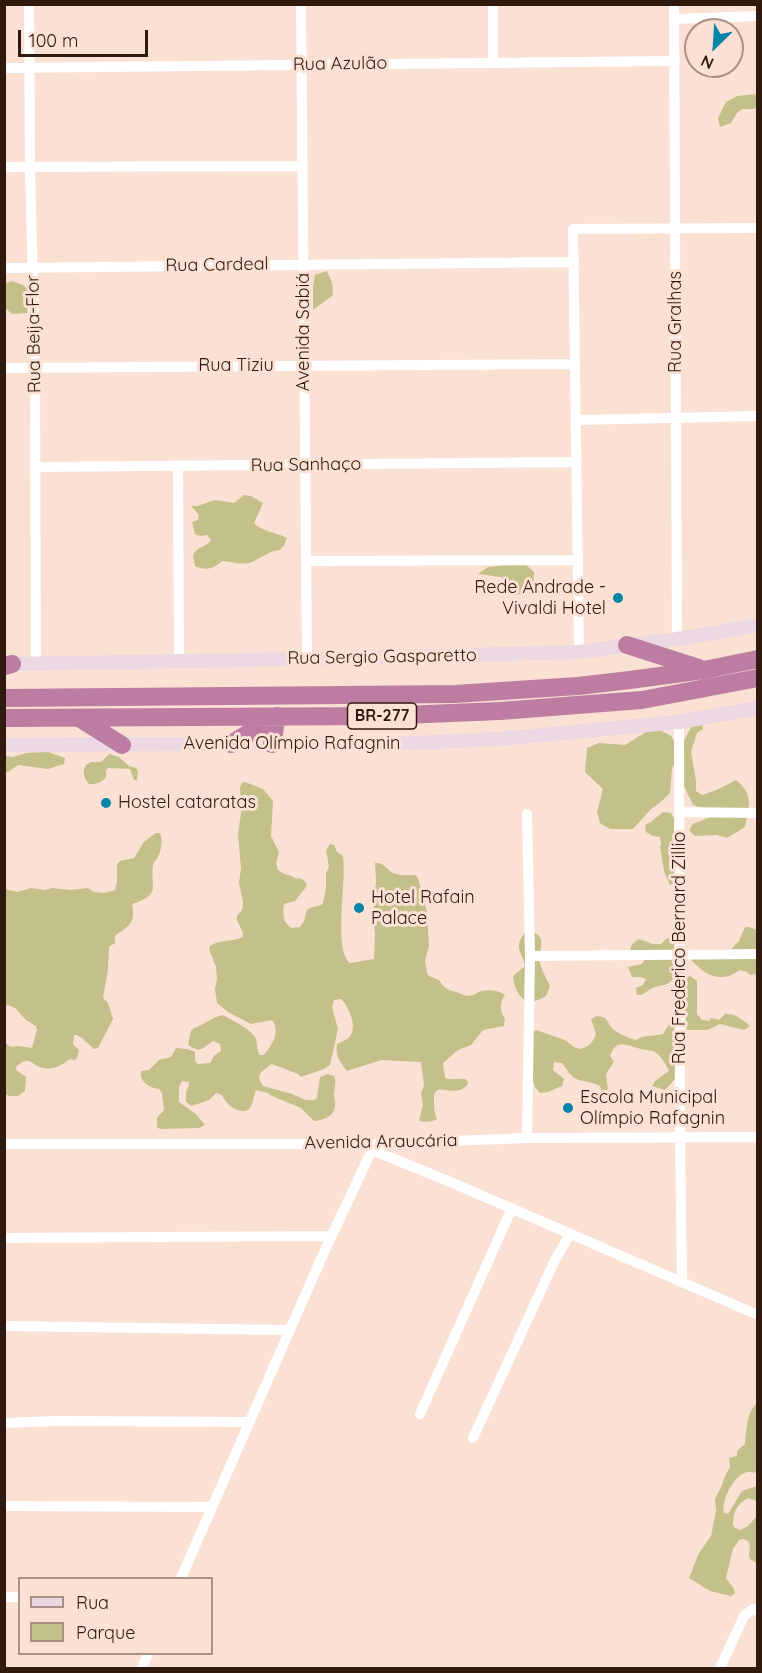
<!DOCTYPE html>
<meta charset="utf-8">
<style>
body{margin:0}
#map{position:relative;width:762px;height:1673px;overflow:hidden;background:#fbe0d4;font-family:Quicksand,sans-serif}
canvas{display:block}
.frame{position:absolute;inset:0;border:6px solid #30190e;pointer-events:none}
.legend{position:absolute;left:18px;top:1577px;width:195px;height:78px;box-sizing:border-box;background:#fbe0d4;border:2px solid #aa9085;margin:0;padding:8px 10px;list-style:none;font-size:18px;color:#30190e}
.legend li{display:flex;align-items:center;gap:12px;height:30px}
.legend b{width:30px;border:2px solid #aa9085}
.north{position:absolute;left:684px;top:18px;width:60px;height:60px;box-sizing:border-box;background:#fbe0d4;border:2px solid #aa9085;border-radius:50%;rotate:205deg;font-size:16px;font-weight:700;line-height:24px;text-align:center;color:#30190e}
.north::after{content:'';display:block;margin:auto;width:21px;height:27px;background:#0084a7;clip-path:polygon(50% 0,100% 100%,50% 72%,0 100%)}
.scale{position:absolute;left:18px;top:30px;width:130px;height:27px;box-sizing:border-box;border:3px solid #30190e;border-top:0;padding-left:8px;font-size:18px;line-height:21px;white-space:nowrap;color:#30190e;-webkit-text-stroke:4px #fbe0d4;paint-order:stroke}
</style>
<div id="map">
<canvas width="762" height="1673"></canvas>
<div class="frame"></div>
<ul class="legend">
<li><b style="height:8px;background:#ebd8e3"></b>Rua</li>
<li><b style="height:16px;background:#c4c089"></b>Parque</li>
</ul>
<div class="north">N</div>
<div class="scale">100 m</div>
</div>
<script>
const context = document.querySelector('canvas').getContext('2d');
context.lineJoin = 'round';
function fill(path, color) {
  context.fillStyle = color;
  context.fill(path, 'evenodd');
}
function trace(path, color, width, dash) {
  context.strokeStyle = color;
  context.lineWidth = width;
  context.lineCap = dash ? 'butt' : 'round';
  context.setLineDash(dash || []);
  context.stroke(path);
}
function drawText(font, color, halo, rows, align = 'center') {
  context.font = font + ' Quicksand,sans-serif';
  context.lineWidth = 6;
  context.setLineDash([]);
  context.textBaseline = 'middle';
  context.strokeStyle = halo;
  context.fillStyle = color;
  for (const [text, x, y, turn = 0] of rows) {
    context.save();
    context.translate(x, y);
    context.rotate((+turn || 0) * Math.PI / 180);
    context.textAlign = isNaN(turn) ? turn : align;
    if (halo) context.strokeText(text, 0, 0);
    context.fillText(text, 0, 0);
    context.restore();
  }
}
fill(new Path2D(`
 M757,94V107L754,109H742L737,113L731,123L720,127L718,118L726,102L737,96Z
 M327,271L332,283L333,295L313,310V287L315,275Z
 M12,281L23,285L31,293L27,313L12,314L5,308V284Z
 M244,495L251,496L263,503L254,523C262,532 276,532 287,538L284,545L280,550C264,552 261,560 248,563C238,565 231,561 222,561C214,569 205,571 195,566L193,555C199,545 206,548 211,540L207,535L200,536L195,534L192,522L198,520L199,515L191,506H197L215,500L234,503Z
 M524,563L534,572L533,584L524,593L513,596L501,577L478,574L488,567Z
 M702,722L703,729L697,733L691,752L696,781V791L702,795C713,792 725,786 736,780C753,793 750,807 745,827L727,838L717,835L695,836L689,830L693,824L713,816L708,810L693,805L683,784V743L690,729L695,723Z
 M660,730L671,736L677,746L678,758L672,768L670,793L662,801L651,809L633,829H610L600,823L597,812L603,789L585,772L587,748L599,743L625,745L646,732Z
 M48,752L65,758L64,764L48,769L18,765L8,772H5V756L13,757L26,753Z
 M109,754L119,757L129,766L136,768L138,771L137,780H134L130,769L108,768L106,770V777C102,782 96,785 89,784C84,778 82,772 86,765L91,762H101Z
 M245,782L263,789L273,801L271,836L279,852L276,863L278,870C283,875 290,874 294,878L302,879L307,884L306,887L295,901L284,904C283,915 282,922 292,928L300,927L304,921L307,910L310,908L321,905L323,903L326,888V873L329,867L326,850L330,844L334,845L337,852L343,856C347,879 333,950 350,963L374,959L375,933L373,917L376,881L375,863C387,863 386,871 396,874C401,876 409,875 415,875L418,878L427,912L429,946L425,960L427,973L429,976L439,980C446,991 448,989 459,993C464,995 467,997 473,995C479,993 476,992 482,991C489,989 500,991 505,995C499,1004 500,1010 505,1019L504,1026L483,1030L471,1045L458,1050L443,1063L445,1078C452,1081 460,1077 467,1080L468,1084C455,1101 434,1078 434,1099C434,1106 434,1113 437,1119C431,1122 426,1122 419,1121L423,1105L421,1093L424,1086L421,1062L381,1060L347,1071C340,1062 335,1056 337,1044C341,1042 347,1040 350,1036C358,1027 348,1005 341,999L334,1000L332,1007L338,1029L330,1065L324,1069L301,1077L298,1074L272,1064C261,1072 255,1074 263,1086L292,1094L306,1100H314L317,1098L320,1077L327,1074L334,1076C337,1082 334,1088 334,1095C334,1098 336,1102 335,1105C335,1116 324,1120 314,1121L301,1108L272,1096L268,1093L256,1090C254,1095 253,1105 249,1109C240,1116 225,1104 222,1095L216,1093L209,1100L192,1106L186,1102V1092L189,1085V1082L182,1081L179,1087V1102L196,1114L205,1125L199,1128L160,1129L157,1127V1118L164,1110L162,1093L159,1089C149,1088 139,1081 141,1071L149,1070L159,1060L171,1057L176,1048L187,1049L195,1052V1061L198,1064L210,1063L214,1056L221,1051L220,1044L213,1041C202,1048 202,1054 188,1045L191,1031L194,1028C204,1025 212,1017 223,1015C234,1022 247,1026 255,1037C258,1043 256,1050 260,1055H264C272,1045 281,1032 272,1020L251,1024L228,1012L217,1003L215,989L217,979L216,967L209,949L210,946C221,939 233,942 243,937V933L237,920V916L242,910L243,902L239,883L241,868L238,834L241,813L240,787L242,783Z
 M663,812L671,813L674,819L677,882L670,885L664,871L660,847L661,844L660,837L653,836L646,832L645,825L651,822Z
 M156,833H160C164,843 160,856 153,864C150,889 162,894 132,904C136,924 129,925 115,936V943L109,947L108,969L103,998L108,1003L113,1019L98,1048L94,1049L82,1038L76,1035H74L73,1044L79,1050L77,1058L75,1060L70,1059C63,1065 52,1070 43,1068C30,1065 30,1054 16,1067V1070L26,1077L25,1091L18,1096H9L5,1094V1043L11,1047L18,1046L32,1048L37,1030L36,1026L26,1020L15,1008L5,1004V889L17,892L31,888L45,890L52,888L70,890L88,888L94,892L105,893L115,890L117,882V864L120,861L134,858L144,842Z
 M745,927H749L757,930V974L750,975L747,972L740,970C719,985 703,974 689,957L691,950L731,949L739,941Z
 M527,930C551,936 537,949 540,963C541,970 547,979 550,986L546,996C526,1009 515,996 513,976L525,966C522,951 512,947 527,930Z
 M673,936L678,941C677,952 679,977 669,983C664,986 659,985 655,987C647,990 646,995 637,995L636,988L643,985L646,979L640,977H632L628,967L642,964L645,958L630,949L633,943L639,939L653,944H661L666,939Z
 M690,976L697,981V1014L702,1020L709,1021L711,1018L719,1020L725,1014C735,1013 743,1020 750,1026L744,1030L720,1024L707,1030H687C686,1022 682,983 686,979C687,977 689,977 690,976Z
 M597,1016C609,1017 606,1021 612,1028C616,1033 631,1039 636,1040C644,1034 653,1037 663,1034L670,1023L674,1024L676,1031L675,1079L665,1090L652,1086L656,1080L669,1071C666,1064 661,1056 655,1052C650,1050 646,1050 641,1049C627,1046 617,1037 610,1056L614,1062L606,1074L608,1089L602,1093L600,1086C577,1076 578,1087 562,1063L554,1062L553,1070L564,1079L562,1086L548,1092L540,1093L535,1087L533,1080L530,1034L536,1030L565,1040L574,1047L581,1049C590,1046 593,1042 596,1034L591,1019Z
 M757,1403L758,1449L756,1455L757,1457V1470L754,1473C739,1465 720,1499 724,1513L728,1514L742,1491L757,1486V1501L748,1498C736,1505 733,1512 733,1525L735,1528L740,1530L748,1526L757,1516V1563L751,1560L749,1556L750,1545L748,1541L743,1539L739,1540L733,1549L726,1578L734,1589L735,1593L731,1596L710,1591L689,1578L699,1553L711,1536L716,1511L715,1499L722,1485L725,1476L730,1467L729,1458L737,1456V1451L745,1444C746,1432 747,1411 757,1403Z`), '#c4c089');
trace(new Path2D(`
 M29,4L30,167L35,367L36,663
 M301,4L307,659
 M674,4L677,639
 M674,19L758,16
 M493,63V4
 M4,68L675,61
 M4,167L302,166
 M4,268L574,262
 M4,368L575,364
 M576,420L758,416
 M178,466L179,661
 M35,467L577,462
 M306,561L578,560
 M579,652L573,229L758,228
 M679,722L680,1137L682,1282
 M679,812L758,813
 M527,814L530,956L527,1138
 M530,956L758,954
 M4,1144H374L527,1138L758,1137
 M374,1145L372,1150L448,1181L758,1315
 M4,1238L331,1236
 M4,1326L289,1330
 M420,1414L512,1208
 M4,1423L57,1421L249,1422
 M473,1438L555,1260L570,1234
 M4,1506L212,1507
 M181,1578L325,1250L372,1150
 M4,1597H20
 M142,1668L148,1654
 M720,1668L744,1616L753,1609L758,1611`), '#fff', 10);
trace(new Path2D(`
 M4,664L307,659L579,652L677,639L758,625
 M4,745L413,743L500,739L679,722L758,708`), '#ebd8e3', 14);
trace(new Path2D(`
 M627,645L699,668
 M4,666L12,664
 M4,698L455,694L578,686L630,680L704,670L758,659
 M4,718L379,716L500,711L642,700L758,678
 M79,718L122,745
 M231,744L275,717
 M272,744L277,716`), '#bd7ca1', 18);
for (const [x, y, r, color] of [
 [618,598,6,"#0084a7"],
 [106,803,6,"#0084a7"],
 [359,908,6,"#0084a7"],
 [568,1108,6,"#0084a7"]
]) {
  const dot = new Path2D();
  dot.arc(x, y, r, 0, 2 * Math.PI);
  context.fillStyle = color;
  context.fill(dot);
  trace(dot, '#fbe0d4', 2);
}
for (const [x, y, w] of [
 [382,716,69]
]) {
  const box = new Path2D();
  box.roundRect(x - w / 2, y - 13, w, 26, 4.5);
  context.fillStyle = '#fbe0d4';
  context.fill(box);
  trace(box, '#30190e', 1.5);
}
drawText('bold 16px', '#30190e', null, [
 ["BR-277",382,716]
]);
drawText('18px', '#30190e', '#fbe0d4', [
 ["Rua Azulão",340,64,-1],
 ["Rua Cardeal",217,265,-1],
 ["Rua Gralhas",676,322,-90],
 ["Avenida Sabiá",304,332,-90],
 ["Rua Beija-Flor",34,334,-91],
 ["Rua Tiziu",236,366],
 ["Rua Sanhaço",306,465,-1],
 ["Rua Sergio Gasparetto",382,657,-1],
 ["Avenida Olímpio Rafagnin",292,744],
 ["Rua Frederico Bernard Zillio",680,948,-90],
 ["Avenida Araucária",381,1142,-1]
]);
drawText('18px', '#30190e', '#fbe0d4', [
 ["Rede Andrade -",606,588,"right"],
 ["Vivaldi Hotel",606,609,"right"],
 ["Hostel cataratas",118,803],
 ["Hotel Rafain",371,898],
 ["Palace",371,919],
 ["Escola Municipal",580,1098],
 ["Olímpio Rafagnin",580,1119]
], 'left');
</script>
